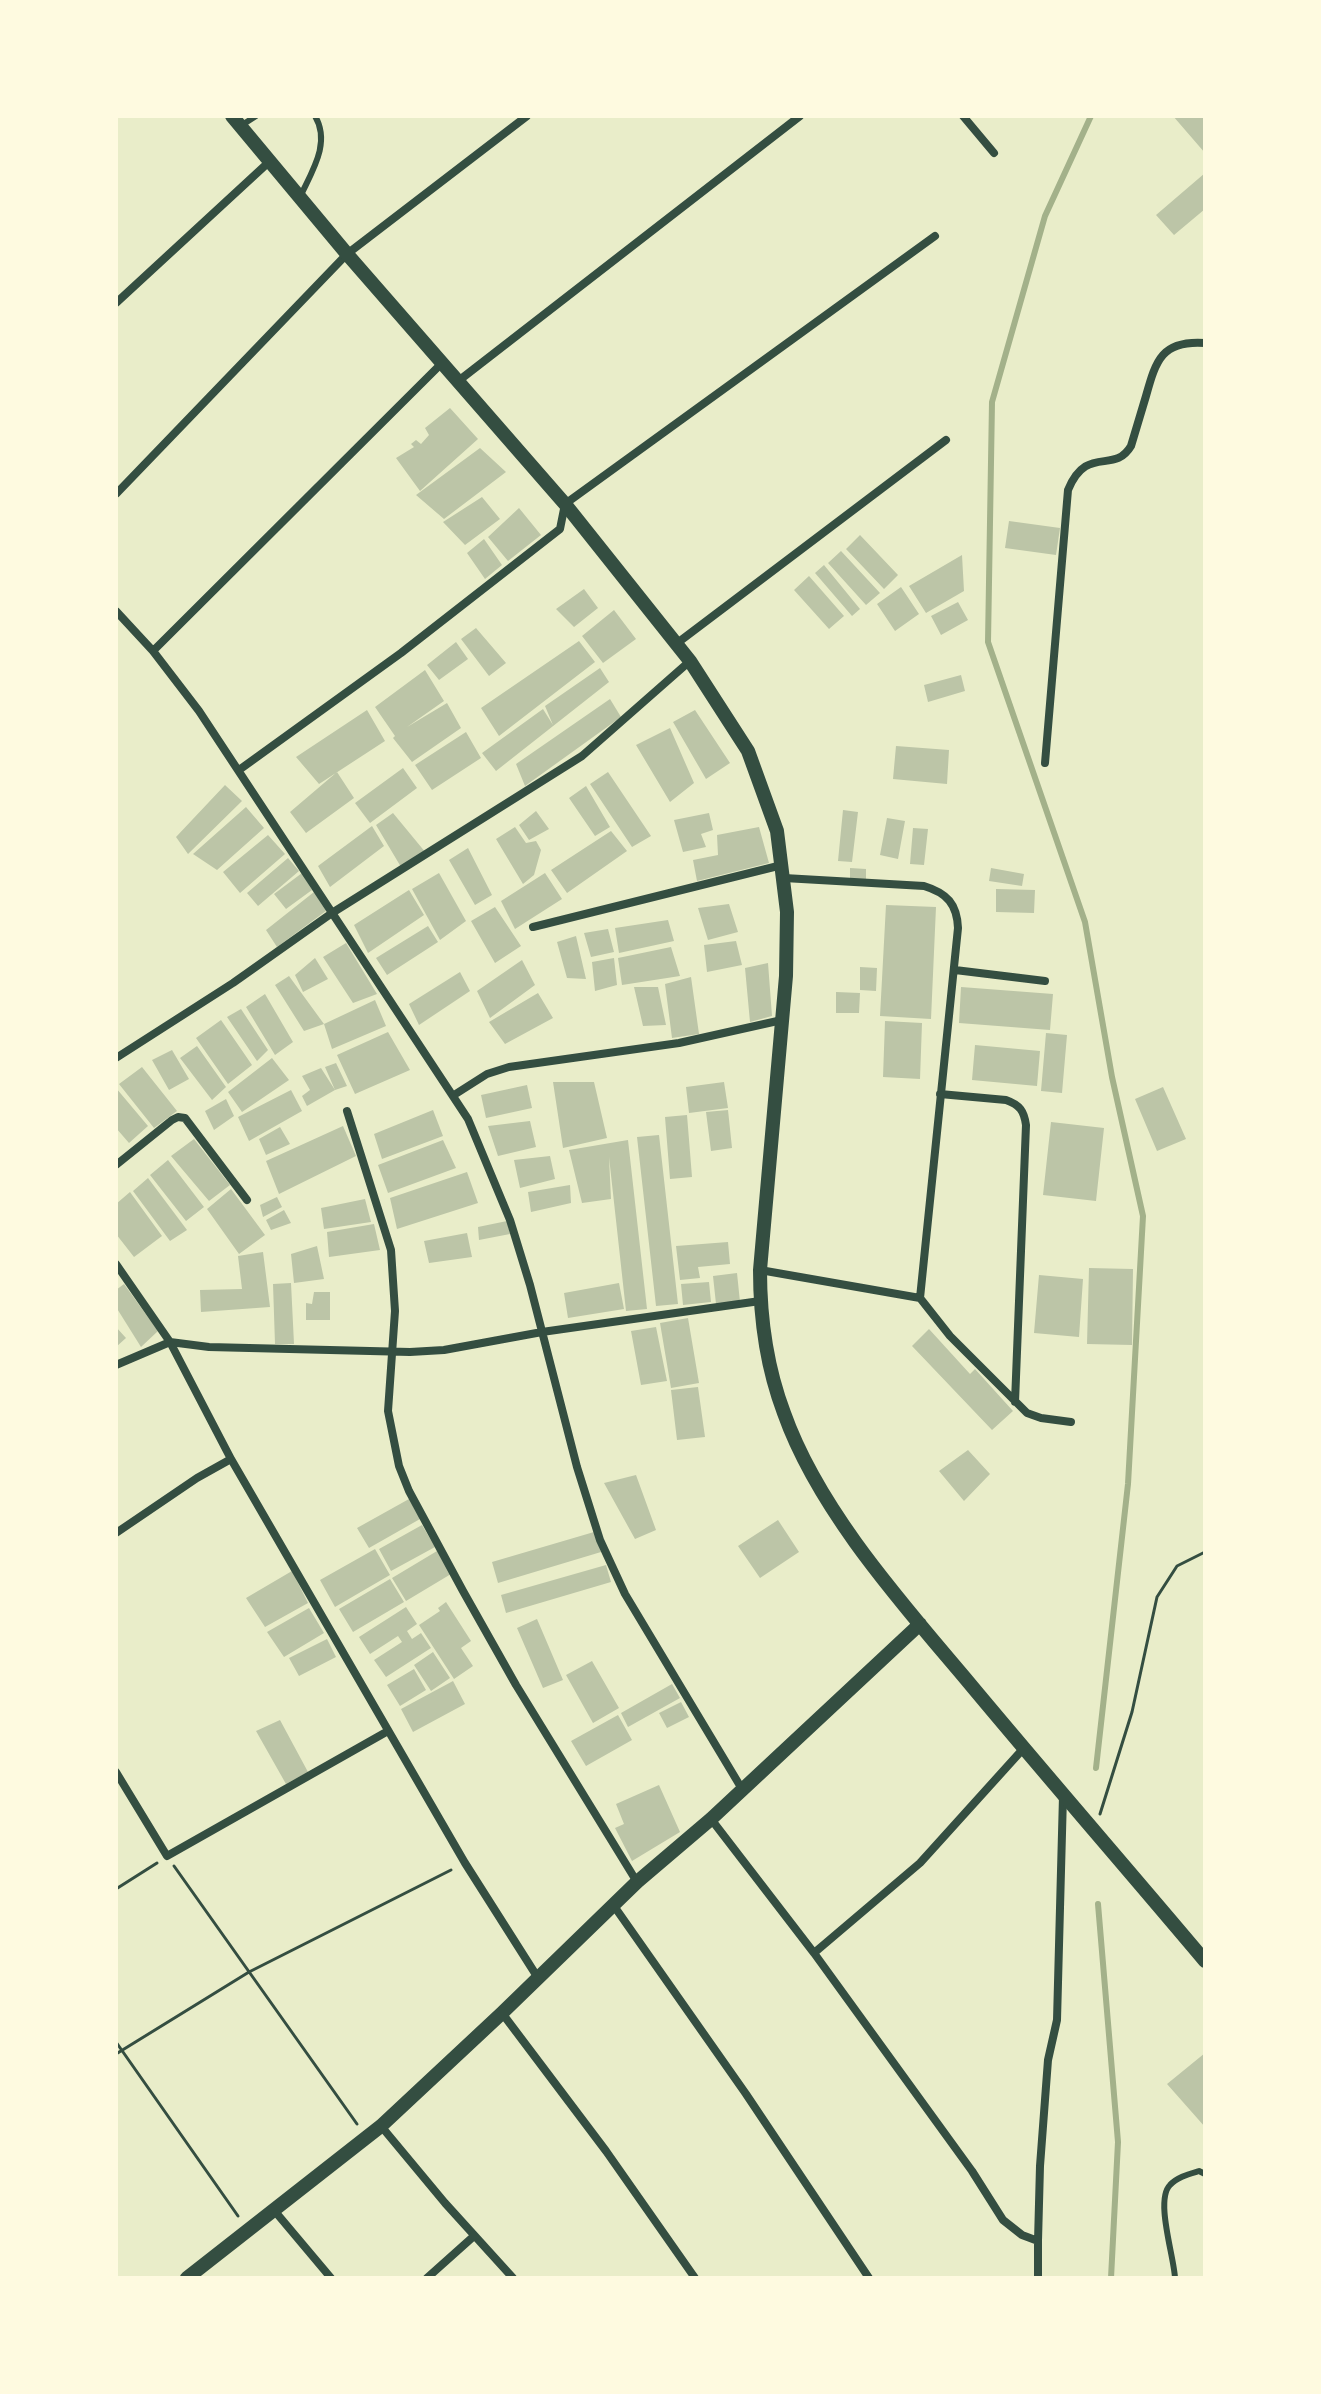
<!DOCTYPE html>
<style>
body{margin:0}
#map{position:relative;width:1321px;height:2394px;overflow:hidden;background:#e9edc9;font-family:Commissioner,sans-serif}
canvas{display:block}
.frame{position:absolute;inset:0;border:118px solid #fefae0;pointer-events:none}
</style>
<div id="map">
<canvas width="1321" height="2394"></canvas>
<div class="frame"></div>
</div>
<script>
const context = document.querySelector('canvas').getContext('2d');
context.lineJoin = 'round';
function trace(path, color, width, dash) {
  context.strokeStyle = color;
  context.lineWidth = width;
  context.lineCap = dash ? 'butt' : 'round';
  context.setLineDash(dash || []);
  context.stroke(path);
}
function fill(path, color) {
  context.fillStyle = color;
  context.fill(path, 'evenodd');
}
trace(new Path2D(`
 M1091,116L1045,216L992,402L988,642L1085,922L1112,1077L1143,1216L1128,1484L1096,1768
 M1098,1904L1118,2142L1111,2278`), '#a3b18a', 6);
fill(new Path2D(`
 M1173,116H1205V153Z
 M1205,173V209L1174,235L1156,215Z
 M450,408L478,439L420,491L396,458L414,447L411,444L416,440L421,444L429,435L425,428Z
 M480,448L506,472L444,519L416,495Z
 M482,497L500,519L465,545L443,522Z
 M519,508L541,535L508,561L488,537Z
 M1009,521L1060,528L1056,555L1005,548Z
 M860,535L898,575L884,589L846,549Z
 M484,539L502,565L485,579L467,553Z
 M841,551L880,593L866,605L828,563Z
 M962,555L964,591L926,613L909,586Z
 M824,565L860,609L852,616L815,573Z
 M809,576L844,616L829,629L794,590Z
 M901,587L919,614L895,631L877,604Z
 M584,589L598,608L574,627L556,609Z
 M958,602L968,620L941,635L931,616Z
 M614,610L636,639L603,663L582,636Z
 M476,628L506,663L489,676L461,639Z
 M579,641L595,662L499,736L481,708Z
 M456,642L468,659L439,680L427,665Z
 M600,668L609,682L496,771L482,753L543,709L553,725L545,706Z
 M425,670L444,701L407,727L447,703L461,728L412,762L393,738L395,736L375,707Z
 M961,675L965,691L928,702L924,685Z
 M610,699L621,717L525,786L516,764Z
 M367,710L385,741L319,784L296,757Z
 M695,710L730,763L706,779L673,722Z
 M670,728L694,783L670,802L636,745Z
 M466,732L481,758L432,790L415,765Z
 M896,746L949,750L947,784L893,779Z
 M403,768L417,788L370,823L355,803Z
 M337,772L354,798L306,833L290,812Z
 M608,772L651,836L632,847L590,784Z
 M225,785L242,801L188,854L176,837Z
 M586,786L610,827L595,836L569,798Z
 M246,807L264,828L217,870L193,854Z
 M843,810L858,812L852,862L838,861Z
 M536,811L549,829L529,840L519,825Z
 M393,813L426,853L401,867L376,825Z
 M709,813L713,830L701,834L706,847L683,852L674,820Z
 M887,818L905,821L898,859L880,855Z
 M372,826L384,846L330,887L318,866Z
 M515,827L526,843L536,841L541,850L534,875L523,884L496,839Z
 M759,827L769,863L697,881L693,860L718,855L717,835Z
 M913,828L928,829L924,865L910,864Z
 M611,831L627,851L567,893L551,870Z
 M268,835L285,854L240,893L223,872Z
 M468,848L492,895L475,905L449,860Z
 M288,858L299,871L258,906L247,893Z
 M850,868L866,869V881L850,880Z
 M991,868L1024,874L1022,886L989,881Z
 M302,873L312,890L286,909L274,894Z
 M439,873L466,921L440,940L412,889Z
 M545,873L562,899L515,929L501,901Z
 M996,889L1035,890L1034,913L996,912Z
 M409,890L424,915L368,953L354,925Z
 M314,892L326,911L277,947L266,930Z
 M729,904L738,932L708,940L698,908Z
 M886,905L936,907L931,1019L880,1016Z
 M495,907L521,946L495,963L471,921Z
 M668,920L674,941L619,953L615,928Z
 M428,926L438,942L387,975L376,958Z
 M608,929L614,952L591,957L584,933Z
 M576,936L586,979L567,978L557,942Z
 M736,941L742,965L707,972L704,945Z
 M346,943L377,994L353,1003L323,957Z
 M671,947L680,976L622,985L618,958Z
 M315,958L328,979L303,992L295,975Z
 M614,958L617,985L595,991L592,962Z
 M522,960L535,985L490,1018L477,991Z
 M768,963L772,1016L750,1022L745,968Z
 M860,967L877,968L876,991L860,990Z
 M460,972L470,991L419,1025L409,1004Z
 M289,976L324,1024L304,1031L275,985Z
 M691,977L699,1034L672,1038L665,984Z
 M634,987H658L666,1025L643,1026Z
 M961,987L1053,994L1050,1030L959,1023Z
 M836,992L860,993L859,1013H836Z
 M538,993L553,1018L505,1044L489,1022Z
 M265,994L293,1042L275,1055L246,1007Z
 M375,1000L386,1026L332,1049L324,1024Z
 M241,1009L268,1050L257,1061L227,1017Z
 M221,1020L252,1065L228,1084L196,1038Z
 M885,1021L922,1023L920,1079L883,1077Z
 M388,1032L410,1070L355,1094L337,1055Z
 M1046,1033L1067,1035L1062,1093L1041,1091Z
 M975,1045L1040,1051L1037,1086L972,1080Z
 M197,1046L226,1087L212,1100L180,1058Z
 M172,1050L189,1079L169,1090L152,1060Z
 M272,1058L289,1080L242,1112L228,1092Z
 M336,1063L347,1086L335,1090L325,1067Z
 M142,1067L177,1111L154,1128L119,1084Z
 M321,1068L335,1090L307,1106L302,1096L310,1090L302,1076Z
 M553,1082H594L607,1138L563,1148Z
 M724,1082L728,1108L689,1113L686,1087Z
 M527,1085L532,1108L486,1118L481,1095Z
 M1163,1087L1186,1139L1157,1151L1135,1099Z
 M116,1088L148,1126L129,1143L116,1128Z
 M291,1090L302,1111L249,1141L238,1117Z
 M226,1099L234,1116L214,1130L205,1111Z
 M433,1110L443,1136L382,1159L374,1134Z
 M728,1110L732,1148L711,1151L706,1112Z
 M687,1115L692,1177L670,1179L665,1117Z
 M530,1121L536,1147L498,1156L488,1126Z
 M1051,1122L1104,1128L1096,1201L1043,1195Z
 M343,1126L356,1156L279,1194L266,1161Z
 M280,1127L290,1144L266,1155L259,1139Z
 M659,1135L678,1304L656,1306L637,1137Z
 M194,1139L230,1185L209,1201L171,1156Z
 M443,1140L456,1168L388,1193L378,1165Z
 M628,1140L647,1309L626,1311L609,1157L611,1199L582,1203L569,1150Z
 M550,1156L555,1179L520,1188L514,1160Z
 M168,1160L204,1207L186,1221L150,1175Z
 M467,1172L478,1203L397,1229L390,1198Z
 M148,1178L187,1230L170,1241L133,1191Z
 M570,1185L571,1203L531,1212L528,1192Z
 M231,1189L265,1235L239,1254L207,1209Z
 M130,1192L162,1236L134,1257L116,1234V1204Z
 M277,1197L282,1207L263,1217L260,1205Z
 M365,1199L371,1222L324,1229L321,1208Z
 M284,1210L291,1223L271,1230L266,1220Z
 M507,1221L510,1234L479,1240L478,1227Z
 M374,1224L380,1250L329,1257L327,1232Z
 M467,1233L472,1257L429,1263L424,1241Z
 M728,1242L730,1264L698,1267L700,1278L680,1280L676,1246Z
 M317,1246L324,1279L294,1283L291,1254Z
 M263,1252L270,1307L201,1312L200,1290L242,1289L238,1256Z
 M1089,1268L1133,1269L1132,1345L1087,1344Z
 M737,1273L740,1302L716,1304L713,1276Z
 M1039,1275L1083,1279L1079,1337L1034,1333Z
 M709,1282L711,1302L683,1305L681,1284Z
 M291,1283L294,1344H275L273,1284Z
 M619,1283L624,1309L568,1318L564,1293Z
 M124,1284L158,1331L141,1347L116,1307V1290Z
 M314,1292H330V1320H306V1303L312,1304Z
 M688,1318L699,1383L671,1388L660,1323Z
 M116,1327L126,1338L116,1347Z
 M656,1327L667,1381L641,1385L631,1331Z
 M929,1329L970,1374L975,1369L1013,1411L992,1430L912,1346Z
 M698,1387L705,1437L677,1440L671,1390Z
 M968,1450L990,1474L964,1501L939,1471Z
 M636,1475L656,1530L635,1539L604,1483Z
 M409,1499L420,1519L369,1548L357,1528Z
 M778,1520L799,1552L760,1578L738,1546Z
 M422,1525L435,1547L391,1571L379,1549Z
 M594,1532L601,1552L498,1583L492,1562Z
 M375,1549L390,1575L335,1607L320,1580Z
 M437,1551L451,1574L406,1601L392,1578Z
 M606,1565L611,1582L506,1613L501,1595Z
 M292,1571L308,1603L265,1627L246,1598Z
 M390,1579L404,1602L353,1632L339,1609Z
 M446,1602L471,1641L461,1648L473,1666L454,1679L419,1625L440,1611L438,1608Z
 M406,1607L417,1624L407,1631L412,1639L421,1633L431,1648L386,1677L374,1660L402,1642L398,1636L370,1654L359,1637Z
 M309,1608L324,1633L284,1657L267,1632Z
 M537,1619L563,1680L543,1688L517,1628Z
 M327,1639L336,1657L299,1676L289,1658Z
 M433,1652L450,1678L431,1691L414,1665Z
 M592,1661L619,1708L593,1723L566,1675Z
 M414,1669L426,1690L400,1706L387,1685Z
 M453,1681L465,1704L413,1732L401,1709Z
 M672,1684L680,1698L628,1727L621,1713Z
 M681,1702L689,1717L667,1728L659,1713Z
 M618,1715L632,1740L586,1766L571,1741Z
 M280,1720L308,1772L286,1784L256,1731Z
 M659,1785L680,1832L632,1861L615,1828L624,1824L616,1804Z
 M1205,2053V2127L1167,2084Z`), '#bcc5a7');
trace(new Path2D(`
 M1100,1814L1132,1712L1157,1597L1177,1566L1205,1552
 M174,1866L357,2124
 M116,1889L157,1863
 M116,2042L238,2216
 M116,2054L249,1972L451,1870`), '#344e41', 3);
trace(new Path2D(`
 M242,125L256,116
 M300,197C312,171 331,143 315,116
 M1175,2278C1174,2256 1155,2200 1170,2185C1177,2177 1189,2174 1199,2171L1205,2174`), '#344e41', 6);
trace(new Path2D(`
 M963,116L994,153
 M116,303L270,161
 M457,382L800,116
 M116,494L347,254L527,116
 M116,611L153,651L199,711L468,1119L510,1220L530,1285L577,1467L600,1540L625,1594L742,1789
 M676,644L946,440
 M153,651L441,364
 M1045,763L1068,490C1087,444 1114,475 1131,446C1136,429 1141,413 1146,396C1156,360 1162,340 1205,343
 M239,770L401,653L560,529L565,504L935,236
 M784,878L924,886C947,893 957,904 958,928L920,1298L950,1336L1027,1413L1041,1418L1071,1422
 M533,927L782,865
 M955,970L1045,981
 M116,1058L233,983L332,913L582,756L690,661
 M940,1094L1006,1100C1020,1105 1024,1111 1026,1125L1015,1402
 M454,1095L487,1074L509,1067L679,1043L782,1020
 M347,1111L391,1250L395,1311L388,1411L399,1466L409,1491L463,1591L516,1685L637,1882
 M116,1165L172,1120L178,1117L185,1118L247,1200
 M116,1264L170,1342L231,1459L465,1863L538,1978
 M760,1270L920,1298
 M116,1365L170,1342L209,1347L410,1352L444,1350L542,1332L760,1301
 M116,1533L197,1478L231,1459
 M116,1772L167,1856L388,1731
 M711,1819L814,1953L972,2171L1003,2220L1022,2235L1038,2241L1040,2166L1048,2060L1057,2020L1063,1796
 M614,1906L746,2094L869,2278
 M814,1953L920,1863L1023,1749
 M502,2013L606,2151L695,2278
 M381,2126L445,2203L513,2278
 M273,2209L331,2278
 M1038,2241V2278
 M427,2278L474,2236`), '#344e41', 8);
trace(new Path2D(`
 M232,116L347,254L565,504L690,661L748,751L777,831L787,912L786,976L760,1270C760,1318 767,1368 784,1413C818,1509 900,1601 965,1678C1044,1773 1125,1866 1205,1961
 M187,2278L381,2126L502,2013L637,1882L711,1819L920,1624`), '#344e41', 14);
</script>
